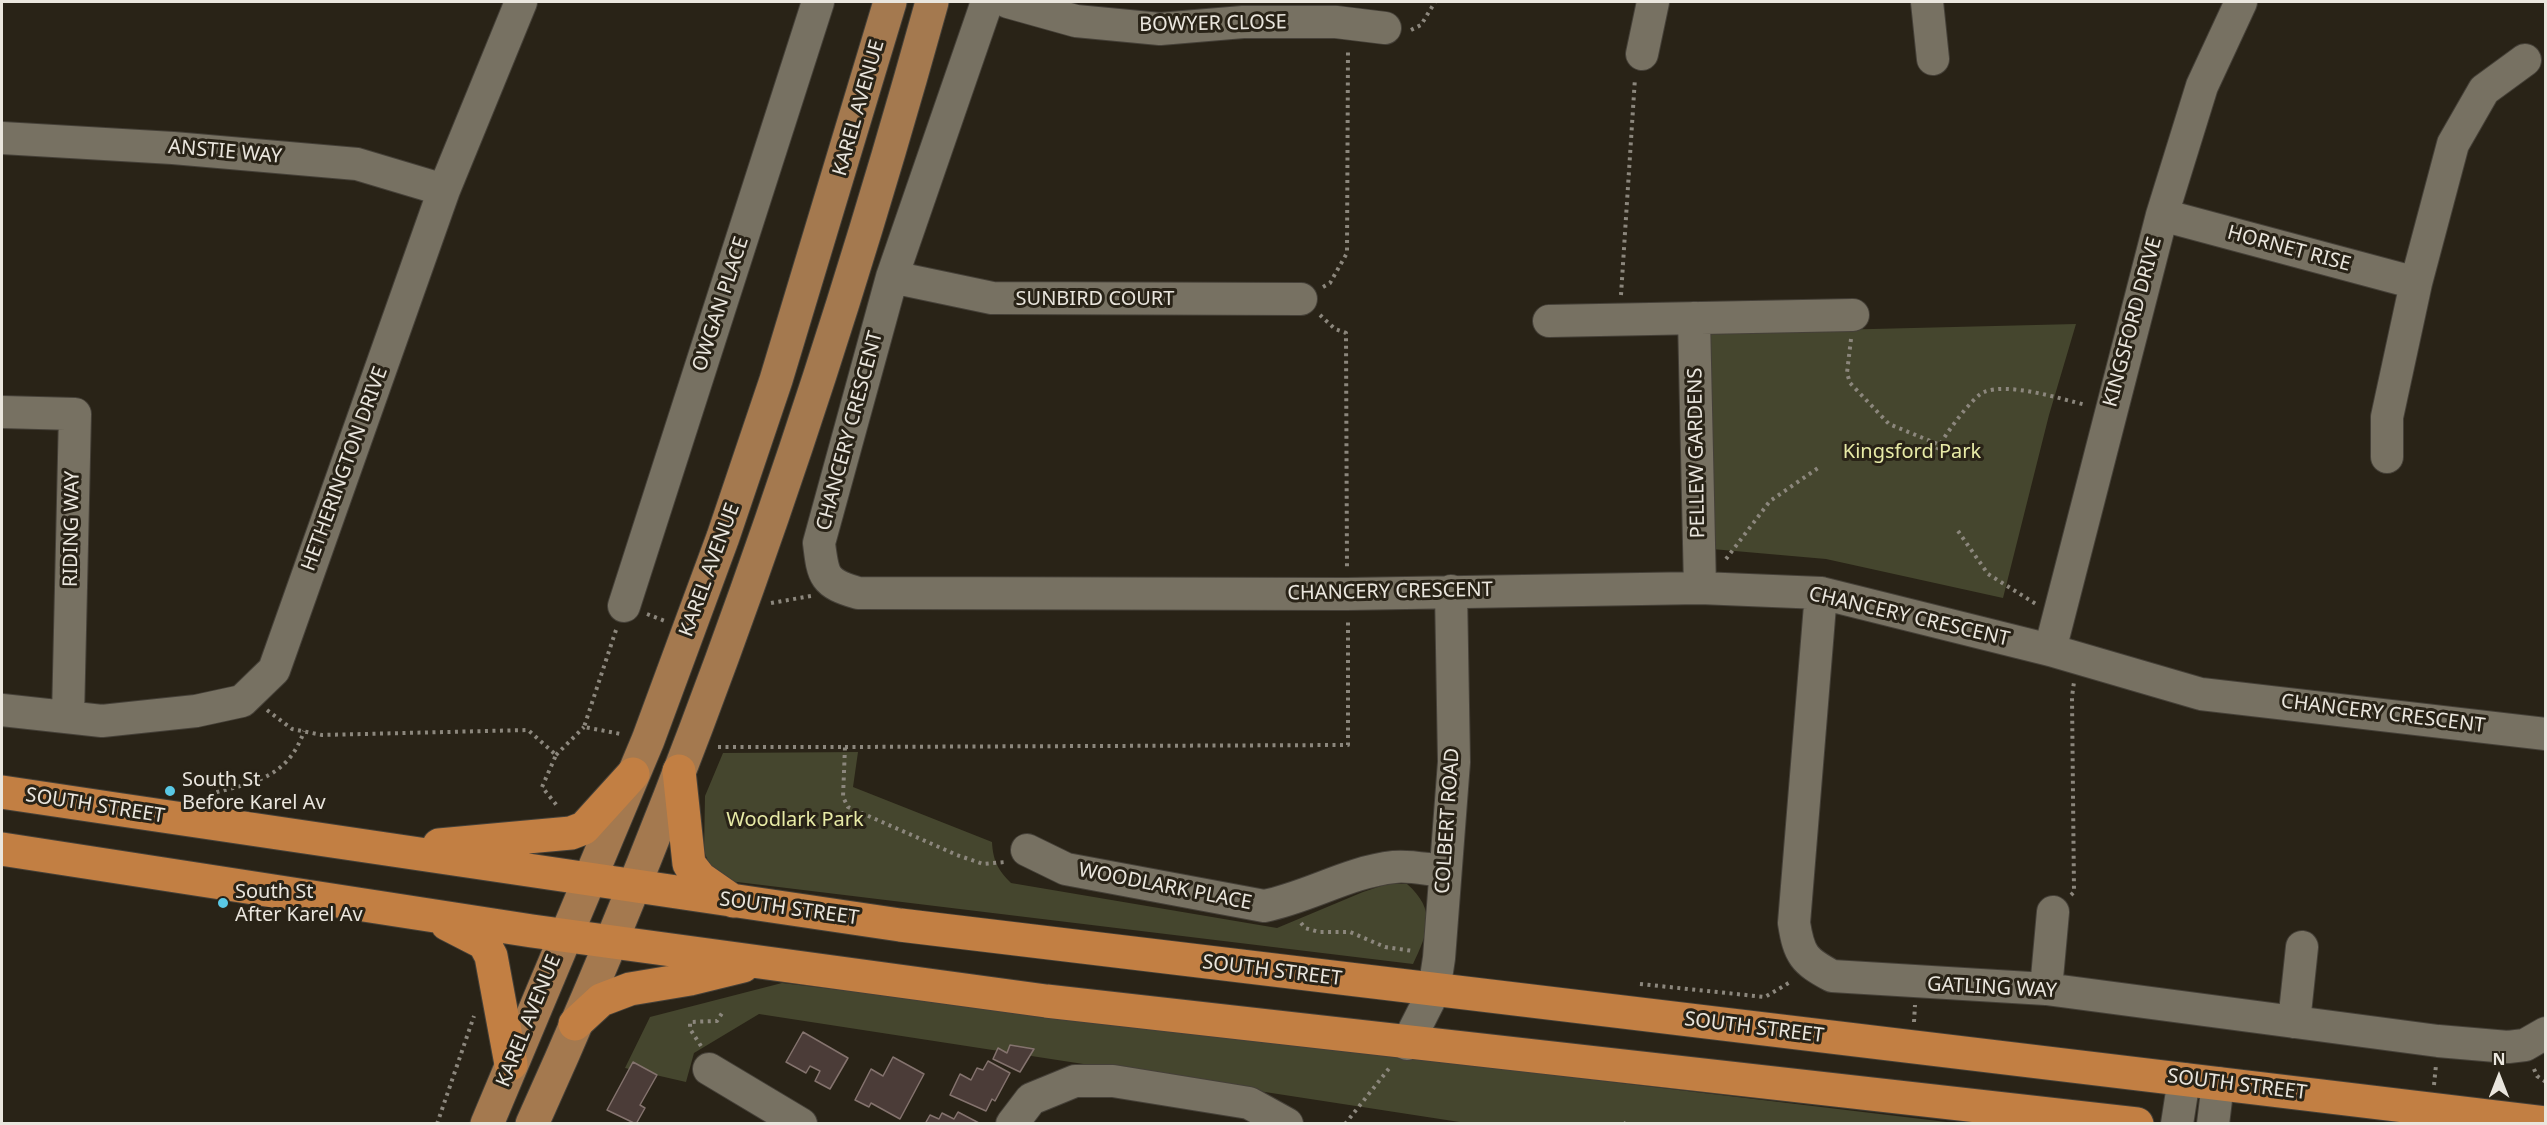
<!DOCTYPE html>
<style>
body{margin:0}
#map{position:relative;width:2547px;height:1125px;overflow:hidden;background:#292317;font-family:"Noto Sans",sans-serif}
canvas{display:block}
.frame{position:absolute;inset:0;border:3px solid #eae6de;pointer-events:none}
.north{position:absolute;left:2469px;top:1047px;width:60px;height:60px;-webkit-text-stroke:4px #292317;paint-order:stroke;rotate:0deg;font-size:16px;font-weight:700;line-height:24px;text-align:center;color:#eae6de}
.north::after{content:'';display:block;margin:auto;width:21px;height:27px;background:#eae6de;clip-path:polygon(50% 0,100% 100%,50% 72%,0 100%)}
</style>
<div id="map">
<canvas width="2547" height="1125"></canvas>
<div class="frame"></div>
<div class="north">N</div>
</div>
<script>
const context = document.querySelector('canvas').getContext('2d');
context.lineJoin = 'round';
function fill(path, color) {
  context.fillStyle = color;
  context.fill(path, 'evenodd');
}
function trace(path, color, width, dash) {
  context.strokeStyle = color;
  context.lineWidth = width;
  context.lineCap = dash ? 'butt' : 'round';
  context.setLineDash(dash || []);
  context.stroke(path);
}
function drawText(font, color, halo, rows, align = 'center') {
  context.font = font + ' "Noto Sans",sans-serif';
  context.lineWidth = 6;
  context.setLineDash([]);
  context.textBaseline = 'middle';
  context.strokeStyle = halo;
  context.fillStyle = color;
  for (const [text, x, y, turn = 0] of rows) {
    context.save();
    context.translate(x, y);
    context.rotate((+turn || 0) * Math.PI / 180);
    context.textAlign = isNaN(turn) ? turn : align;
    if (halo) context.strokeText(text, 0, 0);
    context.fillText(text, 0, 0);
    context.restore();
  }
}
fill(new Path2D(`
 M2076,324L2049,415L2003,598L1826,559L1712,549L1709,333Z
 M858,752L853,787L992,842C993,861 998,870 1011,883L1277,928L1363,892L1387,884H1407C1437,910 1428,933 1413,964L729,881L710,866L704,851L705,796L723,753Z
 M782,983L1955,1123H1466L759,1014L694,1053L686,1082L625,1068L650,1017Z`), '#45462e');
const building = new Path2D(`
 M803,1032L848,1058L830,1089L815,1081L820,1071L810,1066L806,1073L786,1062Z
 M1010,1045L1034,1049L1020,1072L993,1059L998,1048L1007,1053Z
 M893,1057L924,1074L900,1119L871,1103L869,1107L855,1100L871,1069L883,1076Z
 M988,1061L1010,1073L995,1101L992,1099L986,1111L950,1095L960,1074L971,1080L977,1068L983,1070Z
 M633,1062L657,1075L640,1105L645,1108L636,1124L607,1110Z
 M958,1112L979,1123L925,1124L930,1115L939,1119L942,1113L954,1119Z`);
fill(building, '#4b3c38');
trace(building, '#84736e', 1.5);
const minor = new Path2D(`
 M987,2L892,277L819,543C823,577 824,583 858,593L1347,594L1700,588L1821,593L2050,650L2201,694L2546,734
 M1008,2L1076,21L1160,29L1243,22H1336L1385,28
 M1927,2L1933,59
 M1642,54L1653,2
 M2,138L173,148L357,164L444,190
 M2162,215L2416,283L2453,144L2484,90L2525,60
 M892,277L992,298L1301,299
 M1694,318L1700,588
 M1549,321L1853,315
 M2,412L75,414L68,717
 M2387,457V417L2416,283
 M1821,593L1794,923C1799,955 1804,961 1832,976L2046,989L2438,1041L2508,1047L2525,1045L2546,1033
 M624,606L818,2
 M2050,650L2162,215L2202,86L2241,2
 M2,710L102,721L196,711L242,701L274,670L444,190L521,2
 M1027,850L1066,869L1264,906C1309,897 1348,872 1394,867C1410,865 1429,870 1445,871
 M2046,989L2053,912
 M2294,1022L2302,947
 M1407,1044L1434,991L1439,958L1454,762L1451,591
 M709,1069L801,1124
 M1012,1124L1031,1099L1075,1081H1113L1249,1103L1287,1124
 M2177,1124L2184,1079
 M2213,1124L2218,1083`);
const major = new Path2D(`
 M487,1124L648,740L723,537L776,380L890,2
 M532,1124C696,762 826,384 932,2`);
const highway = new Path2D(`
 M679,771L689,864L700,878L733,901
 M2,792C301,837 600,881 900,925L2546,1123
 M439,845L571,833L584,828L633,774
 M2,849L532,931L1046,1001L2137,1124
 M447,924L484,943L491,956L511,1064
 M575,1024L601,1000L630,989L690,979L743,966`);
trace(minor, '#454038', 34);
trace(major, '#454038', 35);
trace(highway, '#454038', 35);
trace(new Path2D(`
 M1411,30L1421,25L1435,2
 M1323,287L1330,283L1347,253L1348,48
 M1621,295L1635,78
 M1320,315L1335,329L1346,333L1347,570
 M1851,339L1847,373L1850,383L1889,424L1940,445
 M1937,450C1943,437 1973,396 1984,392C2009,382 2061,399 2086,405
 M1958,531L1988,574L2036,604
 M1726,559L1770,501L1818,468
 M771,603L811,596
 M647,614L665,621
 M616,630L584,727L621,734
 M267,710L292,729L322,735L528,730L556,755L542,787L559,808
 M718,747H845L843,797L848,807L957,855L983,864L1005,862
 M845,747L1348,745V619
 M556,755L584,727
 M209,794C253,783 288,778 304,731
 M2071,895L2074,892L2072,697L2074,682
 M1301,923L1305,928L1319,932H1350L1385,947L1413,951
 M1640,984L1765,997L1792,981
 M1914,1022L1915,1005
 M701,1046L690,1029V1022L717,1021L724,1010
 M2534,1069L2537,1076L2546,1082
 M2434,1085L2436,1065
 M437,1124L474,1016
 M1345,1124L1391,1066
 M1625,1124L1626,1122`), '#8c877d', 4, [3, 4.5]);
trace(minor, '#777162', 32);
trace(major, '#a4794f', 33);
trace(highway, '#c27f43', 33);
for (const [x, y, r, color] of [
 [170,791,6,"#59c8e5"],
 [223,903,6,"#59c8e5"]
]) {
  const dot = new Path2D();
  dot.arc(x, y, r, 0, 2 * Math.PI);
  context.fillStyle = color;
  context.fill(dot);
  trace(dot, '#292317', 2);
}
drawText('20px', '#eae6de', '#292317', [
 ["BOWYER CLOSE",1213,24,-1],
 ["KAREL AVENUE",859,108,-74],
 ["ANSTIE WAY",225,152,5],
 ["HORNET RISE",2289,249,15],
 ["SUNBIRD COURT",1095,299],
 ["OWGAN PLACE",721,304,-72],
 ["KINGSFORD DRIVE",2133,322,-75],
 ["CHANCERY CRESCENT",850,431,-75],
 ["PELLEW GARDENS",1697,453,-91],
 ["HETHERINGTON DRIVE",345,469,-70],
 ["RIDING WAY",72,529,-89],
 ["KAREL AVENUE",710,570,-70],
 ["CHANCERY CRESCENT",1390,592,-1],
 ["CHANCERY CRESCENT",1909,617,13],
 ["CHANCERY CRESCENT",2383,714,7],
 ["SOUTH STREET",95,806,9],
 ["COLBERT ROAD",1448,821,-86],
 ["WOODLARK PLACE",1165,887,11],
 ["SOUTH STREET",789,909,8],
 ["SOUTH STREET",1272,971,7],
 ["GATLING WAY",1992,988,3],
 ["KAREL AVENUE",529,1021,-68],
 ["SOUTH STREET",1754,1028,7],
 ["SOUTH STREET",2237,1085,7]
]);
drawText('20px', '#e7eaa6', '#292317', [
 ["Kingsford Park",1912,452],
 ["Woodlark Park",795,820]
]);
drawText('20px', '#eae6de', '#292317', [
 ["South St",182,780],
 ["Before Karel Av",182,803],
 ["South St",235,892],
 ["After Karel Av",235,915]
], 'left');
</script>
